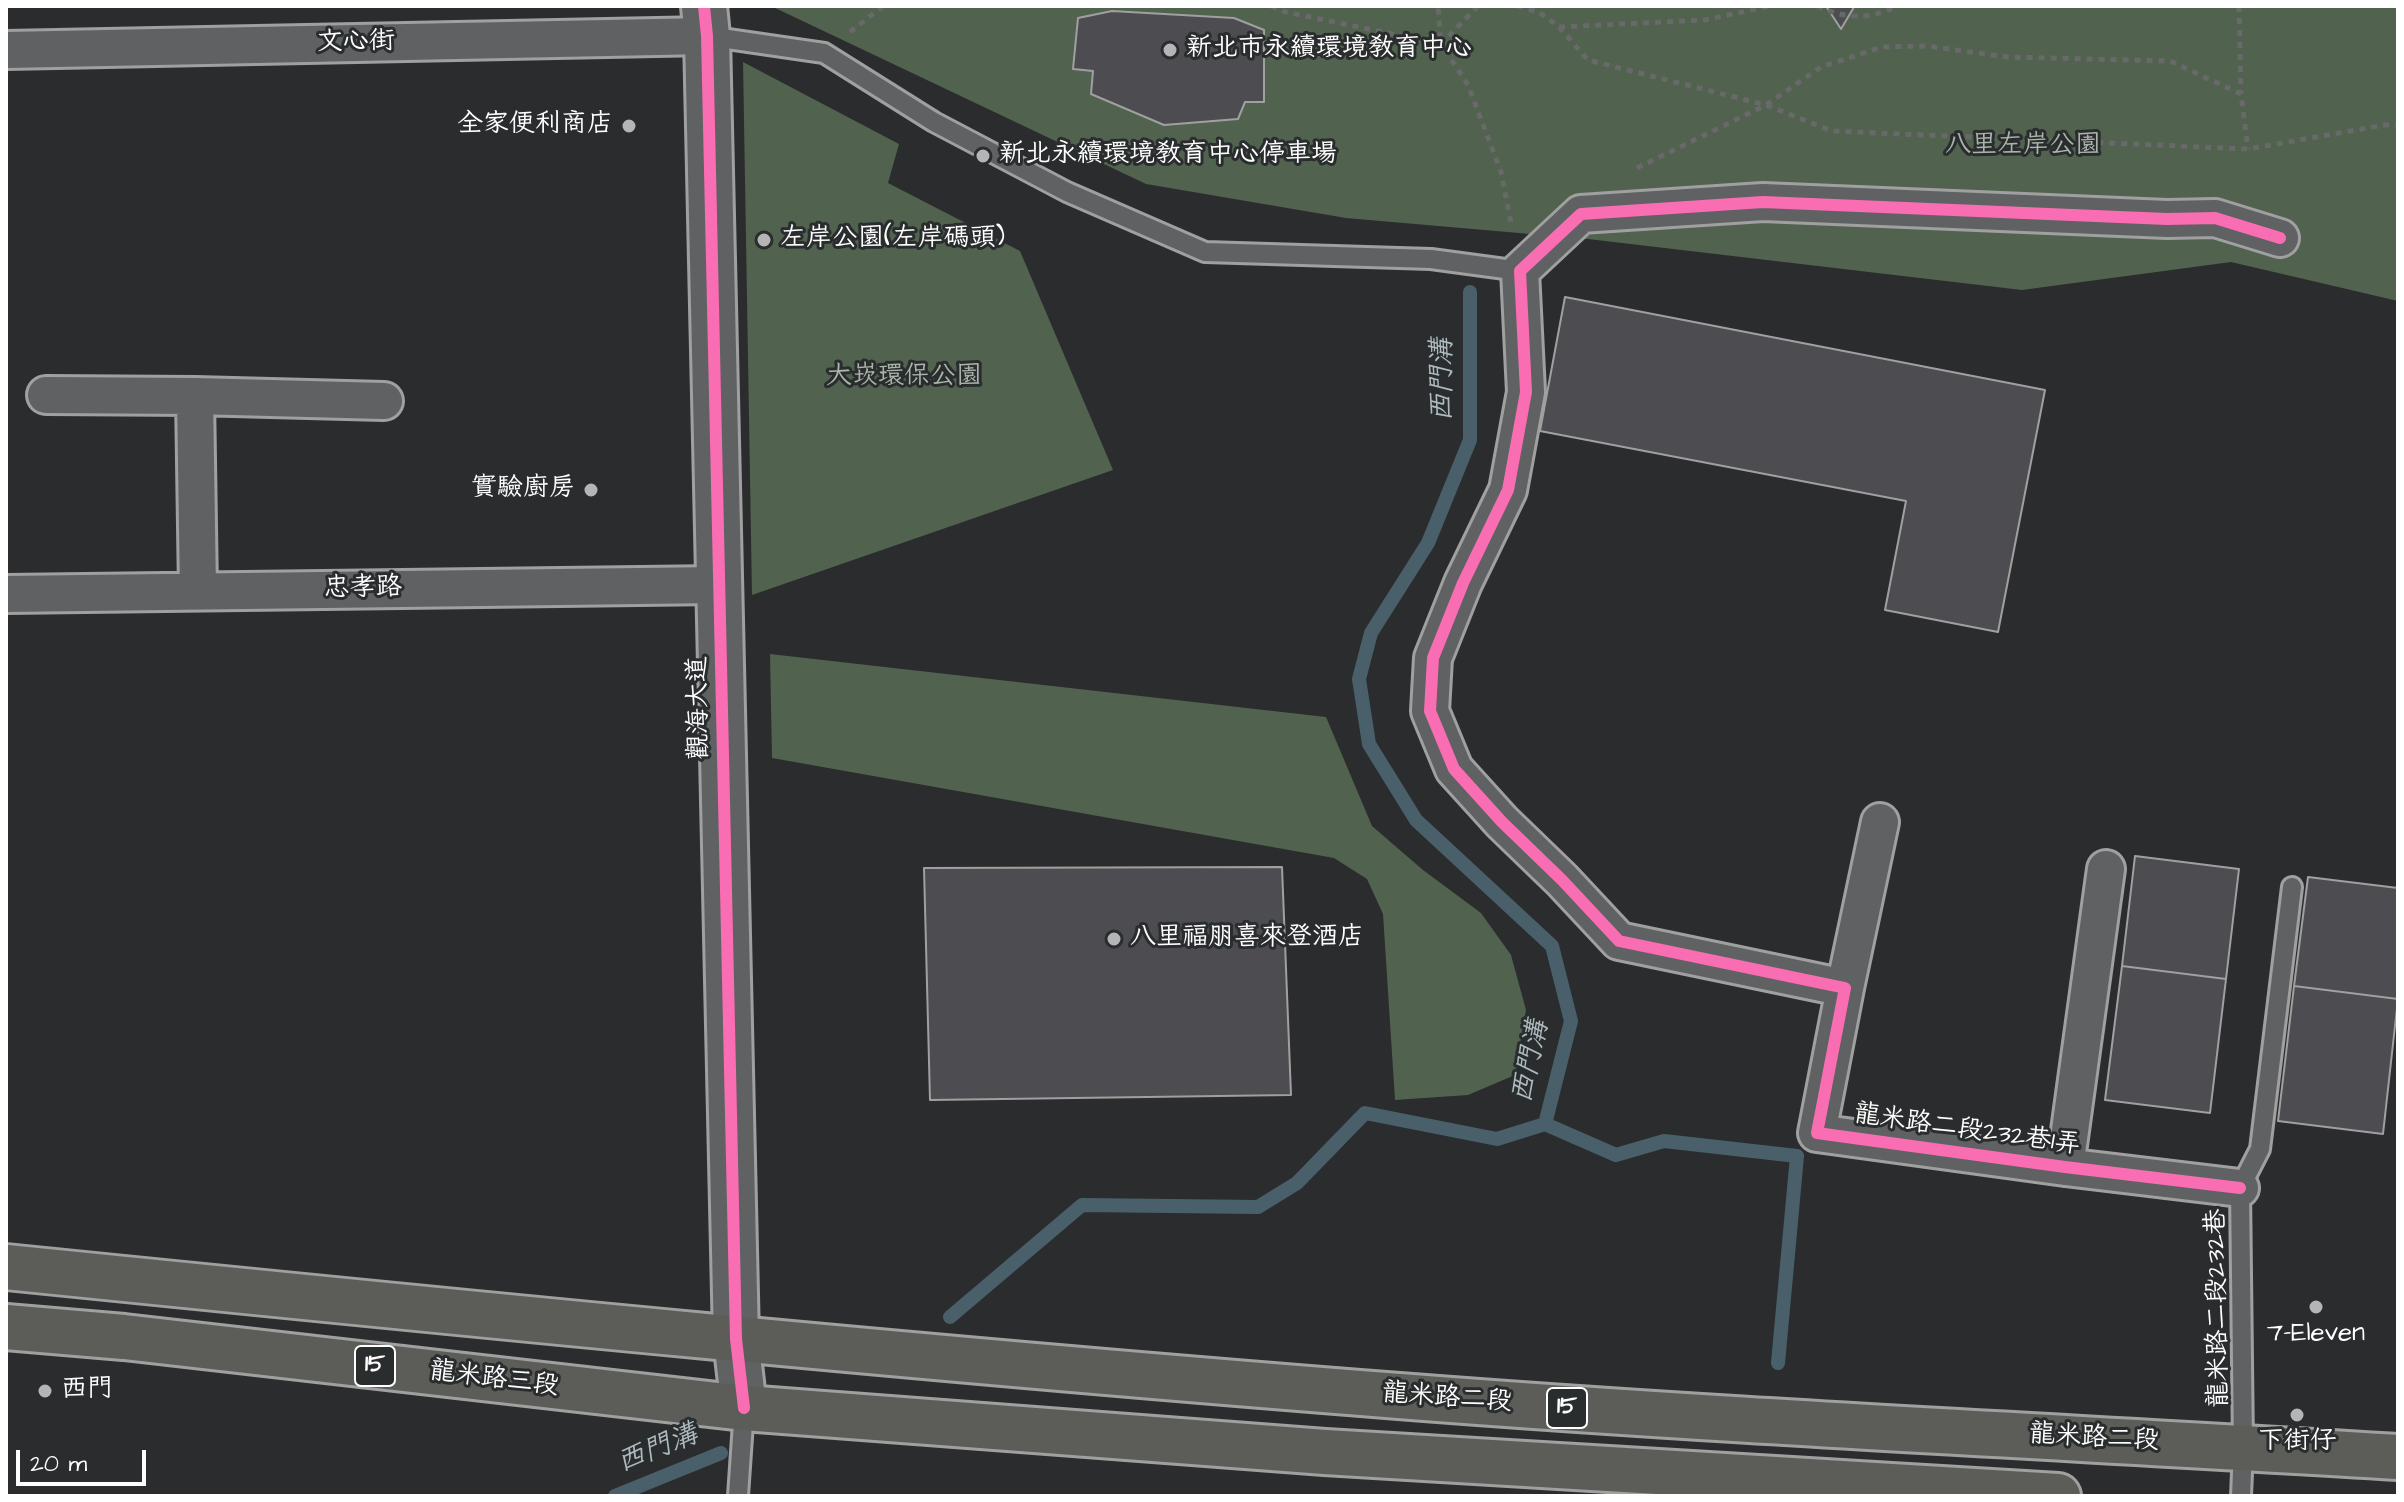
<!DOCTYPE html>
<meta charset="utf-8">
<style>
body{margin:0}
#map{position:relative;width:2404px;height:1502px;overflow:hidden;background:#2b2c2d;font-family:"Architects Daughter",sans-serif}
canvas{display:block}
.frame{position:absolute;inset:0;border:8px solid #fff;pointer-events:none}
.scale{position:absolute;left:16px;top:1450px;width:130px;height:36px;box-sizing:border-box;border:4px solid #fff;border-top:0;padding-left:10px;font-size:24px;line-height:28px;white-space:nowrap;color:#fff;-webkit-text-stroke:6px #2a2d2e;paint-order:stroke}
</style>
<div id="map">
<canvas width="2404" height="1502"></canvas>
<div class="frame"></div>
<div class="scale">20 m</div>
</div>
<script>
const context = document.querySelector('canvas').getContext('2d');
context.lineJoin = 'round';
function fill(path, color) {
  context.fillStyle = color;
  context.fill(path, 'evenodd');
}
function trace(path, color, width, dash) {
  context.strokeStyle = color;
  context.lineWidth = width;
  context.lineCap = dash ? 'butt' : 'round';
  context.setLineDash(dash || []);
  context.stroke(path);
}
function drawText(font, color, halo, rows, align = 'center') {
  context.font = font + ' "Architects Daughter","LXGW WenKai TC",sans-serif';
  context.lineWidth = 6;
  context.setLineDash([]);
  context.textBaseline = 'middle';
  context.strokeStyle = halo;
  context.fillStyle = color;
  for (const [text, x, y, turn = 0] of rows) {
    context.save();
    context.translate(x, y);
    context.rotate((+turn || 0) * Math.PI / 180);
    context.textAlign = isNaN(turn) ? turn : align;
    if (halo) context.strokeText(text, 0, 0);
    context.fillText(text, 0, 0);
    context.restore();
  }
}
fill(new Path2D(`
 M771,6H2398V301L2231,262L2022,290L1588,239L1346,218L1146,184Z
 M743,62L899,144L888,183L1020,251L1113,470L752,595Z
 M770,654L1326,717L1372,826L1423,870L1481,913L1511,955L1526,1010L1515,1075L1468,1095L1395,1100L1383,914L1367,879L1334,858L772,758Z`), '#51624f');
trace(new Path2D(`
 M1545,1124L1616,1155L1664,1141L1797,1156L1778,1363
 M950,1317L1082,1205L1258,1207L1297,1183L1365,1113L1497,1139L1545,1124L1571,1021L1552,946L1416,820L1369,744L1359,679L1371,633L1428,543L1470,440V292
 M615,1496L721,1453`), '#49606b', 14);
const building = new Path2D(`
 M1826,6H1858L1854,7L1841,29Z
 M1112,11L1234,18L1264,30V102H1245L1238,119L1164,125L1091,94L1093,71L1073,69L1078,18Z
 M1565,297L2045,390L1998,632L1885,610L1906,501L1540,431Z
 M2135,856L2239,869L2226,979L2122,966Z
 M1282,867L1291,1095L930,1100L924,868Z
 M2308,877L2398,888V999L2294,986Z
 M2122,966L2226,979L2210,1113L2105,1100Z
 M2294,986L2398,999L2383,1134L2278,1121Z`);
fill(building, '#4d4d51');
trace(building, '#a0a0a0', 2);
const lane = new Path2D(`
 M707,36L824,53L934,122L1067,192L1205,252L1431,259L1520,271
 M738,1496L744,1408
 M2241,1496L2243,1448L2240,1188L2260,1149L2292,887`);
const street = new Path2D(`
 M6,50L707,36
 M46,395L195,396L198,591
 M195,396L384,401
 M6,594L719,585
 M1845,988L1880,822
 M2065,1167L2106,869
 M2240,1188L2065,1167L1817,1133L1845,988L1619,941L1562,880L1502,822L1454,769L1430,711L1433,658L1463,583L1508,490L1526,392L1520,271L1581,214L1763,202L2167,219L2215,218L2280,238`);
const secondary = new Path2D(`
 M704,6L707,36L736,1339L744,1408`);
const primary = new Path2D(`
 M6,1267C470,1314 934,1360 1399,1396C1732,1422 2065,1437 2398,1457
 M6,1327L124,1337L744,1408L1325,1452L2058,1496`);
trace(lane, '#a0a0a0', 24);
trace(street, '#a0a0a0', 42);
trace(secondary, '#a0a0a0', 50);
trace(primary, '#a0a0a0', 50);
trace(new Path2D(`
 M1271,6L1286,12L1441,44L1438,6
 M1478,6L1441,44L1468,85L1501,172L1511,223
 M1517,6L1539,12L1559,27L1705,20L1770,6
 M1817,6C1845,19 1869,20 1897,6
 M2239,6L2241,93
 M1559,27L1588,60L1766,105L1832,131L2248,149L2385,125H2398
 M850,32L883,6
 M1637,168L1766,105L1821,67L1882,47L1927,46L2008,57L2170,61L2241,94L2248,149`), '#686969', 5, [6, 6]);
trace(lane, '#606162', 18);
trace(street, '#606162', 36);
trace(secondary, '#606162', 44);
trace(primary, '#5c5c58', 44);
trace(new Path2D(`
 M704,6L707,36L736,1339L744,1408
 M2240,1188L2065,1167L1817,1133L1845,988L1619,941L1562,880L1502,822L1454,769L1430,711L1433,658L1463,583L1508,490L1526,392L1520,271L1581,214L1763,202L2167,219L2215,218L2280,238`), '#f96db3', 12);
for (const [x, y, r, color] of [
 [1170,50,8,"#b5b5b6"],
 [629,126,8,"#b5b5b6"],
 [983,156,8,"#b5b5b6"],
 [764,240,8,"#b5b5b6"],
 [591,490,8,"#b5b5b6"],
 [1114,939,8,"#b5b5b6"],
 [2316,1307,8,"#b5b5b6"],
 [45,1391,8,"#b5b5b6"],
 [2297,1415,8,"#b5b5b6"]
]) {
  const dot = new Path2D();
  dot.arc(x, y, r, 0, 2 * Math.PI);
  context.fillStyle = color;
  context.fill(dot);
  trace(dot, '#2a2d2e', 3);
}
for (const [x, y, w] of [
 [375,1366,40],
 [1567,1408,40]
]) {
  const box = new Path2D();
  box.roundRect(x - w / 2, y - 20, w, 40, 6);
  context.fillStyle = '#2a2d2e';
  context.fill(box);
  trace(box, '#fff', 2);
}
drawText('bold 24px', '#fff', null, [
 ["15",375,1366],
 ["15",1567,1408]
]);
drawText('26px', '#fff', '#2a2d2e', [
 ["文心街",356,43,-1],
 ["忠孝路",363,589,-1],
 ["觀海大道",700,708,-91],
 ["龍米路二段232巷1弄",1967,1131,8],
 ["龍米路二段232巷",2219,1308,-91],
 ["龍米路三段",494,1380,7],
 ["龍米路二段",1447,1399,4],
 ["龍米路二段",2094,1439,3]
]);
drawText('26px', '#fff', '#2a2d2e', [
 ["新北市永續環境教育中心",1186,50],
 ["全家便利商店",613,126,"right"],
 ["新北永續環境教育中心停車場",999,156],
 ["左岸公園(左岸碼頭)",780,240],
 ["實驗廚房",575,490,"right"],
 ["八里福朋喜來登酒店",1130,939],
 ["7-Eleven",2316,1335,"center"],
 ["西門",61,1391],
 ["下街仔",2297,1443,"center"]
], 'left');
drawText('26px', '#abb4aa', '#2a2d2e', [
 ["八里左岸公園",2023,147],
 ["大崁環保公園",904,378]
]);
drawText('italic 28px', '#aebabf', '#2a2d2e', [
 ["西門溝",1444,380,-90],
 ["西門溝",1532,1062,-78],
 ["西門溝",658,1450,-22]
]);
</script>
